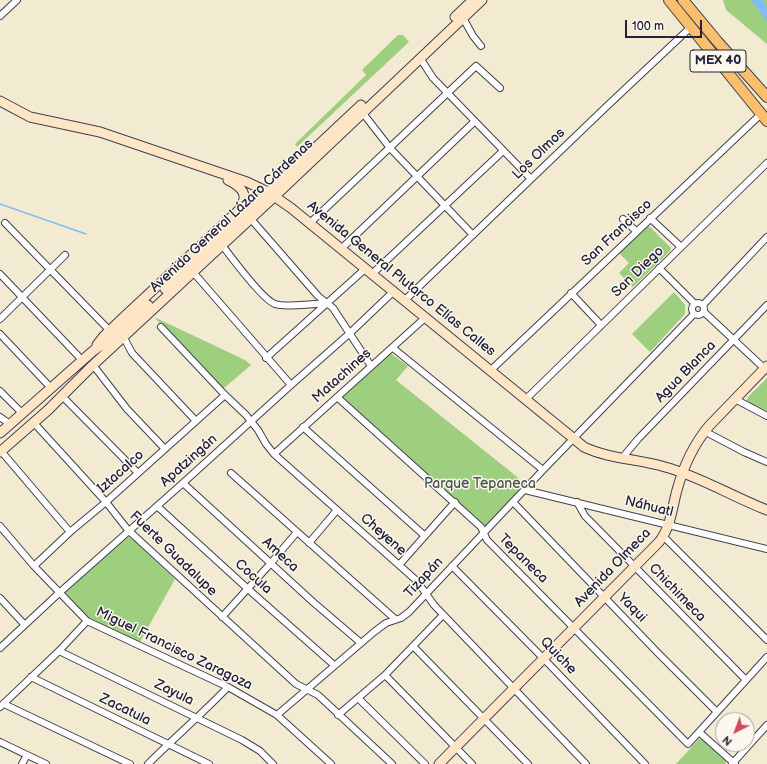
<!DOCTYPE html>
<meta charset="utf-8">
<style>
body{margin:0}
#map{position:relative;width:767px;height:764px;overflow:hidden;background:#f3ead2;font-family:"Balsamiq Sans",sans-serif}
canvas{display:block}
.north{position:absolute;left:715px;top:712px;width:40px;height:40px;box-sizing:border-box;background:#fbf7ec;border:1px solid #a4a2a5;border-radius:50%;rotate:222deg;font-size:11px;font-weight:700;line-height:16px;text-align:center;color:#22223b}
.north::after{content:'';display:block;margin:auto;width:14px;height:18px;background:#d1495b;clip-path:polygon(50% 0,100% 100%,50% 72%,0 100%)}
.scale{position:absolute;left:625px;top:20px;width:77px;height:18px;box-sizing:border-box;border:2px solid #22223b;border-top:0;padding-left:5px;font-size:12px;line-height:14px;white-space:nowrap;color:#22223b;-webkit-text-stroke:3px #fbf7ec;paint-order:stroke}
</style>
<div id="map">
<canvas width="767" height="764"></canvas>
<div class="north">N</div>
<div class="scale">100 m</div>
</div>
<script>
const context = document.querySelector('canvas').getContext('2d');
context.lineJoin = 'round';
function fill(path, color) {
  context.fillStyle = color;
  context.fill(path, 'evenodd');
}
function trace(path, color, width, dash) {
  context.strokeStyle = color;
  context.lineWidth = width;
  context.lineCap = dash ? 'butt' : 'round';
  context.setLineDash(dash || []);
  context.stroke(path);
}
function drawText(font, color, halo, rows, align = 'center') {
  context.font = font + ' "Balsamiq Sans",sans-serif';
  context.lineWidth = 3;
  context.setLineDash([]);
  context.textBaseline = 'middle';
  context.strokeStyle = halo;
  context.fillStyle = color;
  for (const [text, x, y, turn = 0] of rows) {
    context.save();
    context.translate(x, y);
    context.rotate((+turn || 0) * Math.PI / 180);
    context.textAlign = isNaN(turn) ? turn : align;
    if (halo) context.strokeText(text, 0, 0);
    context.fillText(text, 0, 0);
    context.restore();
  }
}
fill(new Path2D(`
 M723,0H767V44L726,10Z
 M398,35H403L409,42L297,147L295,144L366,75L362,70Z
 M647,226L650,227L671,248L670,251L633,287L619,273L629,263L619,253Z
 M674,292L685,305V314L650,352L632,334Z
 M154,317L245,360L251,365L223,389Z
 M390,353L408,366L396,380L526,484L487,527L341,399Z
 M767,378V411L746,402L748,397Z
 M130,537L175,579L140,642L87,617L64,593L127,538Z
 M699,739H702L726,761V764H676Z`), '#9dcf7f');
fill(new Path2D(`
 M751,0H763L767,7V22Z`), '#81bcf3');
trace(new Path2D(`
 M0,204L86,234`), '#81bcf3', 1.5);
const street = new Path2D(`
 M0,16L17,0
 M463,18L473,36L481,46
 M420,58L433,78L531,179
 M362,112L390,148L473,235
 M250,218L318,296L333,308L371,366
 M650,218L681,247
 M623,219L636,231
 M5,223L111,332
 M310,223L476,66L500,88
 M222,245C231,257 263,300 275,304C283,307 317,304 327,303
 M341,249L474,122
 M659,268L695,304
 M193,272L291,385
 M0,274L82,360
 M372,274L503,151
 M571,293L601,325
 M405,300L606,107L691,27
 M692 309a6 6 0 1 1 12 0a6 6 0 1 1-12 0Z
 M703,305L767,237
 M704,312L765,369
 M0,319L65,255
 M161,327L225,395L246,415L258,430L266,444L274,454L417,581L434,605L586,764
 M0,334L51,388
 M123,336L132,353L196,421
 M393,348L543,470
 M266,358L365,269
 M93,365L127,409L165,449
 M491,370L761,114
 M0,391L22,413
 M62,396L138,473
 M337,397L481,527L487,540L688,744L767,657
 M526,399L767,163
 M735,399L767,416
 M0,417L10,424
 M34,423L106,502L128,530L296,684L318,695L392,764
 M303,427L425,536
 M704,431L744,452L767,462
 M1,451L70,532
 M274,454L426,317
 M623,457L638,439L767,305
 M231,473L395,619
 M183,483L313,602L361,643
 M525,490L767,549
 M513,502L657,652L717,712
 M577,502L585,516L592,523L746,680
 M157,506L248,589L334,665
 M0,526L34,566L87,621L228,687L277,715L331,764
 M664,537L767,640
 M309,543L337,510
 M399,565L455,502
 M34,566L70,532L106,502L225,395
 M452,566L544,659L645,764
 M0,598L24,624
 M222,617L271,563L297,532
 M413,646L528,764
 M0,648L59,593L183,483L291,385L350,333L394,291
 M59,651L242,740L260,751L273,764
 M385,675L472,764
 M31,677L209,764
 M359,699L425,764
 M4,704L130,764
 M0,707L59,651L87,621
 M277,715L374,632L386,623L401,618L409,612L543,470L694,314
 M338,715L385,675L443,615
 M699,732L735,764
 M0,742L46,764
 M22,764L27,755
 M148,764C174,738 202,714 228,687
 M732,764L767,725`);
const secondary = new Path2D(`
 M455,17L473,0
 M0,101L30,117L100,132L247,182L268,192L291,208L584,447C609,459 639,459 665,467C699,476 733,497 767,510
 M165,289L361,105
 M97,345L104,336L126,315L239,210C250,195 242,187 228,180
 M0,433L93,351L114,336L148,305
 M0,452L48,410L93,365L275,196L482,0
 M439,764L659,542C671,527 672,508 677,490C683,468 694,444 709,426L767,366`);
const primary = new Path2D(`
 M669,0L767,121
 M683,0L717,41L767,97`);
trace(street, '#414052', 8);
trace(secondary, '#414052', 11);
trace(primary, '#414052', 12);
trace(street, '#fff', 6);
trace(secondary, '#fde5c5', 9);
trace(primary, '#f9bf6d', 10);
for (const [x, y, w] of [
 [718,61,56]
]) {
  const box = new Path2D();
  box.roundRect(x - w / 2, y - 11, w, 22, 3);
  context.fillStyle = '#fbf7ec';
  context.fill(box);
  trace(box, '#22223b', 1);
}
drawText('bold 13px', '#22223b', null, [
 ["MEX 40",718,61]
]);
drawText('14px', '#22223b', '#fbf7ec', [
 ["Los Olmos",539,154,-44],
 ["Avenida General Lázaro Cárdenas",232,216,-43],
 ["San Francisco",617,233,-43],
 ["San Diego",638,272,-44],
 ["Avenida General Plutarco Elías Calles",401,279,39],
 ["Agua Blanca",686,372,-46],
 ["Matachines",342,376,-42],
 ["Apatzingán",189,461,-42],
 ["Iztacalco",121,472,-42],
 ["Náhuatl",649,507,14],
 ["Cheyene",383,535,41],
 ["Fuerte Guadalupe",173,554,44],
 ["Ameca",280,555,42],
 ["Tepaneca",523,559,45],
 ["Avenida Olmeca",613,568,-46],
 ["Cocula",253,577,42],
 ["Tizapán",424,578,-47],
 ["Chichimeca",677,593,46],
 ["Yaqui",632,608,46],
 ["Miguel Francisco Zaragoza",174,649,26],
 ["Quiche",558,656,46],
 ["Zayula",174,693,26],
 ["Zacatula",125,710,26]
]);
drawText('14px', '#47564f', '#fbf7ec', [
 ["Parque Tepaneca",480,484]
]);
</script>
